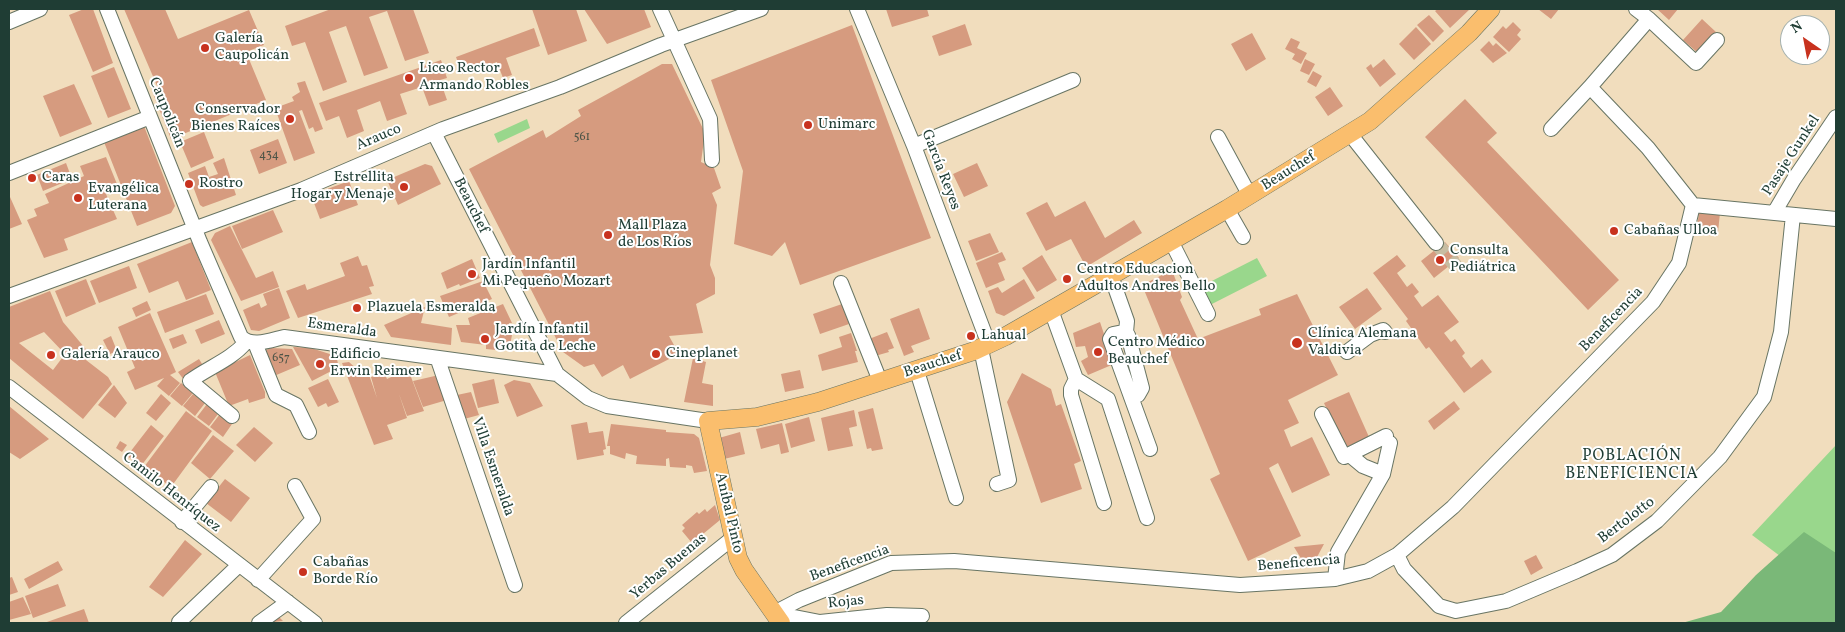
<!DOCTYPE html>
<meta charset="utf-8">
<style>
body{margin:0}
#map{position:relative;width:1845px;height:632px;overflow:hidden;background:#f1ddbd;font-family:Vollkorn,serif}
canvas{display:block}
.frame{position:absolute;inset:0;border:10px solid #1f3d34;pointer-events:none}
.north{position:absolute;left:1780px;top:15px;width:50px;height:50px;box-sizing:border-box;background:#fff;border:1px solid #a5b1ae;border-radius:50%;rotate:327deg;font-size:14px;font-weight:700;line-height:20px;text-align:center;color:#1f3d34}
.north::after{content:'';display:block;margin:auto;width:18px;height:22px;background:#c8321e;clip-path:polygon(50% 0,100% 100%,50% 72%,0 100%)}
</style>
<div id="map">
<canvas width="1845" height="632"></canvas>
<div class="frame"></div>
<div class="north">N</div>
</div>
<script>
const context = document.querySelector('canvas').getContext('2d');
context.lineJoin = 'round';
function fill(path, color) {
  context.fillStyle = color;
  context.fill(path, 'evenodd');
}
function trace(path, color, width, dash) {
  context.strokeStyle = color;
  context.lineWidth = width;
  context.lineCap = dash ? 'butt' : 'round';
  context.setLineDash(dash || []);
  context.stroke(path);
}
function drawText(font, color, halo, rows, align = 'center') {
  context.font = font + ' Vollkorn,serif';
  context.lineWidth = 4;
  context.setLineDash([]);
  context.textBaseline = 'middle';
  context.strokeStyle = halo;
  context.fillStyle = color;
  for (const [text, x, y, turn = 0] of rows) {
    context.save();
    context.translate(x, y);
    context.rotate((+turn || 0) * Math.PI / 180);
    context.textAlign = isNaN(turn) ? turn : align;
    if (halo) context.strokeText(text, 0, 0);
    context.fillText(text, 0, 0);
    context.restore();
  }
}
fill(new Path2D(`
 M527,119L530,128L498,143L494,134Z
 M1257,258L1267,276L1210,305L1200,287Z
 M1836,445V598L1752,535Z`), '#99d78c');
fill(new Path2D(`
 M1804,532L1836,553V623H1682L1721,612L1756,575Z`), '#7ab878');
fill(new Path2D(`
 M84,9H93L113,63L93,72L69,15Z
 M124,9H165L178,39L249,10L264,45L246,52L266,100L171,139L152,91L158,88Z
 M331,9H413L429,53L405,61L387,11L369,17L388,68L364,76L346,26L329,32L347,82L323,91L305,42L292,46L285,26Z
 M532,9H576L587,41L548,55Z
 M584,9H644L651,27L607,44Z
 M886,9H927L929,16L892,27Z
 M1438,9H1470L1450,28L1435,11Z
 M1538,9H1559L1551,19Z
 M1657,9H1678L1669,20Z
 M1429,15L1444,31L1433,42L1417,25Z
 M1702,19L1716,32L1698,53L1683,40Z
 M1513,22L1521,30L1517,35L1521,39L1509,52L1493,37L1503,26L1506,29Z
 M965,24L972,45L939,56L932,36Z
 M852,25L931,238L800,285L785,242L772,256L734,244L743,171L711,80Z
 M1416,27L1431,44L1414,60L1399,44Z
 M534,28L540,46L506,58L512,75L503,78L497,62L462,74L456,57Z
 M1252,33L1266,59L1246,71L1231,44Z
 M1291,38L1300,42L1297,48L1307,53L1301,64L1292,59L1295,54L1285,49Z
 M1489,41L1493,46L1496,43L1507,53L1493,63L1480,50Z
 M1305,59L1315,64L1309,75L1300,71Z
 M1384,59L1396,74L1380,87L1366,68L1371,64L1373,68Z
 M441,60L447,78L440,80L447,100L429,106L422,87L400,94L407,114L387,121L380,101L357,110L364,131L347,138L339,116L326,121L319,103Z
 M662,64H672L705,133L701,162L714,168L721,188L712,193L717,205L710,265L715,278V294L696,304L703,333L669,336L679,354L630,379L623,365L602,377L594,364L584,367L563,352L469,169L543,130L546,138L581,116L578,110Z
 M114,67L131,109L108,118L91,76Z
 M1313,71L1322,76L1316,87L1307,82Z
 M305,81L323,129L315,132L313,127L309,129L302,110L299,111L315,153L294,161L275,108L294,101L292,97L300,92L297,83Z
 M74,84L92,124L60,137L43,96Z
 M1330,87L1343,106L1328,116L1315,97Z
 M1465,99L1497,133L1487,142L1619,280L1588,310L1425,137Z
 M144,126L175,206L171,213L137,226L104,142Z
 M204,132L214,158L191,168L180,142Z
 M278,139L287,163L259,174L250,150Z
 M106,157L119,189L106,194L117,219L64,239L68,250L44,258L27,220L37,216L34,209L49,203L45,194L84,176L80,166Z
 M224,158L236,195L203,207L200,205L188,173L205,166L209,177L218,174L213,163Z
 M66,163L72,179L43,191L37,175Z
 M977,163L988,186L964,197L953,174Z
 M425,164L432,166L441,184L398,205L387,180Z
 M349,181L358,205L320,219L311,195Z
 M9,197H10L22,224L9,229Z
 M1085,201L1105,238L1134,220L1142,233L1086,267L1071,239L1046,251L1026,213L1047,202L1055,217Z
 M273,210L283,232L242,249L232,226Z
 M1699,211L1720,213L1718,232L1697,230Z
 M230,226L256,278L273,271L279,287L241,301L211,240L215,233Z
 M990,233L999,252L976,261L968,241Z
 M192,242L211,290L186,300L178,281L149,293L137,264Z
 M1445,242L1459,258L1434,278L1421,261Z
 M1002,252L1006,260L998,263L1005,280L986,288L976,263Z
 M1042,255L1057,280L1037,292L1022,268Z
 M1397,255L1406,266L1397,273L1407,287L1412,283L1419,292L1414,296L1422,307L1438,295L1459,322L1444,333L1451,342L1455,339L1465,353L1462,356L1471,368L1482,359L1492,372L1464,393L1429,347L1426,349L1406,321L1408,319L1373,273Z
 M358,256L362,266L367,265L374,286L369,287L372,294L298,318L286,291L305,284L307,290L345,276L340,263Z
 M472,259L480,278L460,286L459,284L447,289L441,273Z
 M129,266L137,288L99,303L90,281Z
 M1172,270L1182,297L1180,300L1198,339L1261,315L1259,309L1297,294L1338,375L1288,400L1299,423L1284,430L1291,447L1312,437L1330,475L1292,493L1278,463L1269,468L1301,536L1248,561L1210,479L1220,474L1142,285Z
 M86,279L96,304L66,317L55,291Z
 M1024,279L1035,298L1004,316L996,313L988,291L998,287L1002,293Z
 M483,281L492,299L449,317L440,296Z
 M279,288L290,318L259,331L251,330L243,310L259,303L261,308L267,305L263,294Z
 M1367,288L1382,309L1355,329L1339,307Z
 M50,291L63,322L90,354L86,360L108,377L112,384L83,419L9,358V307ZM44,332L65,354L53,370L19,343Z
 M206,294L214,314L165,333L157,312Z
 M147,301L151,310L136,317L132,308Z
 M503,304L512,323H509L507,333L512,335L510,345H497L496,350L486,349V345L461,342L456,325H470L468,318Z
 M842,304L849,324L820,334L813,314Z
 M425,307L421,323L452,328L451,345L391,337L384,325Z
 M919,308L930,339L911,346L914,352L904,356L890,319Z
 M150,313L176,372L170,375L180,383L169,396L157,386L164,378L135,390L127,372L135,368L118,327Z
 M219,320L225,334L201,344L195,330Z
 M1100,322L1114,364L1088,375L1081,361L1088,357L1085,346L1076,347L1073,333Z
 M887,332L894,348L888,350L889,352L875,356L869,339Z
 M851,333L857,351H855L858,362L822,371L818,355L842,347L839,337Z
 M183,334L187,343L173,349L169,339Z
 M111,336L117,351L110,354L103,340Z
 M293,347L311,348L336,356L339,367L312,381Z
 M271,348L292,349L300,365L274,376L262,352Z
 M250,355L265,392V398L249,403L248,399L229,406L215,372Z
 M693,358L706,362L702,383L713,385V406L684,402Z
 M199,359L204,367L184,380L178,372Z
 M349,362L359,371L367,369L377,398L371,377L384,372L387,379L408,369L424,411L407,416L399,394L407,418L387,425L393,439L374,445L342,363Z
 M800,370L804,388L785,392L781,374Z
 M1022,373L1051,389L1056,406L1061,404L1081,461L1074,464L1082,489L1041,503L1007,402Z
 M439,375L447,400L423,407L413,381Z
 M328,379L339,402L328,407L326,403L318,407L308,388Z
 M494,379L499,403L478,408L472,384Z
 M514,380L530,383L543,406L517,417L504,385Z
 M181,383L193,393L182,406L170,396Z
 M114,385L127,403L115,418L98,405Z
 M471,392L479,415L464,419L457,395Z
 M1349,392L1369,437L1344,448L1324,403Z
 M161,394L171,403L156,421L146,413Z
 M193,394L205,403L195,416L183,406Z
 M1454,401L1460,409L1434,430L1428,421Z
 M207,404L218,414L209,426L197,417Z
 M9,406L49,439L20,459L9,452Z
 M873,408L883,449L872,451L871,448L867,449L858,412Z
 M854,410L857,426L849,428L853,446L828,451L821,418Z
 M186,411L212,431L171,487L144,467Z
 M220,414L232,424L223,437L210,427Z
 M809,417L815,441L791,448L785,424Z
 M587,422L589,433L603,431L606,449L603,450L604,455L577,460L571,425Z
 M782,423L789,452L781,454L779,444L761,449L756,429Z
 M611,424L666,430V432L694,434L699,438L707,471L694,473L692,466L686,465V468L670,467L669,458L666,459V466L636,464L637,456L626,453L625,459L610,454V446H607Z
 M151,425L164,436L141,466L127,456Z
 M254,427L273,443L255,462L236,445Z
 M740,432L745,454L724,459L719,438Z
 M213,435L234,451L210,479L191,463Z
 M120,441L127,445L122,452L116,448Z
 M225,479L250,498L231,522L206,503Z
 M715,505L720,520L692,543L682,531L685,528L682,525L697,512L699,514L705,509L707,512Z
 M185,540L202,554L163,597L149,587Z
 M1324,544L1316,559L1302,560L1294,547Z
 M1536,555L1543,568L1531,575L1524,561Z
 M58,561L63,570L29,589L24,579Z
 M12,577L18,592L9,595V578Z
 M58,584L66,606L33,618L25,596Z
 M23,597L31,614L9,620V602Z
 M84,609L89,623H44Z
 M276,614L283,621L263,623Z`), '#d69b7f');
trace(new Path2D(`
 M1436,243L1456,266`), '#c7bda2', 14, [14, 7]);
const minor = new Path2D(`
 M107,9L200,242L241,337C252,348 271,340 284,337L557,374
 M660,9L710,119L712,160
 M857,9L914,146L989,345
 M1649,19L1696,63L1717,40
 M9,22L40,9
 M1551,129L1590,87
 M434,133L557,374L588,398L607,406L708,421
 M1350,134L1436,243
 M1218,137L1250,196
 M914,146L1073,80
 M9,173L150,117
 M1693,205L1836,219
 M1227,209L1243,237
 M1774,213L1794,179L1836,117
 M1171,241L1208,314
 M1111,276L1127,321L1126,332
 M841,283L880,381
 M9,296L301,190L443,129L560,87L661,45L761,9
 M1051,310L1076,379
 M255,343L276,395L296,405L309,432
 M981,349L1009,480L997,484
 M1347,352L1370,335L1383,330L1385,332
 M438,360L515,585
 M917,371L956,498
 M1076,379L1108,399L1147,518
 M1076,379L1071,389V395L1104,503
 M9,387L315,623
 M1131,397L1138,395L1142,388L1128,335L1123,332L1113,334L1110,339L1150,449
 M1322,414L1344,457L1386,436
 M232,416L190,381C209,367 231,360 246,342
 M1351,456L1363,466L1383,474
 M182,522L211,487
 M1397,555L1404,569L1439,606L1456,611L1506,601L1577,571L1612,555L1657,521L1720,457L1764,397L1781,332L1793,215
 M1335,579L1338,552L1383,474L1390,443
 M258,580L313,519L295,486
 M774,613L799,600L891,563L954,561L1240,585L1335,579L1368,571L1397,555L1453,507L1653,302L1679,263L1693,205L1648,148L1590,87L1649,19L1636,9
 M774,613L820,622L887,615L922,616
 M179,622L239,565
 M259,623L288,602
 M626,623L734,537`);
const major = new Path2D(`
 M781,623L744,570L738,558L708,421L757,417L818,402L974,351L1006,336L1227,209L1370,121L1469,33L1491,9`);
trace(minor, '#687564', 16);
trace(major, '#687564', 19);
trace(minor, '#fff', 14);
trace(major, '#fabe6d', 18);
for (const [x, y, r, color] of [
 [205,48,5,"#c8321e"],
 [409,78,5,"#c8321e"],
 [290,119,5,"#c8321e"],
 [808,125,5,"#c8321e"],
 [32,178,5,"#c8321e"],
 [189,184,5,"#c8321e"],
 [404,187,5,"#c8321e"],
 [78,198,5,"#c8321e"],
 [1614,231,5,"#c8321e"],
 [608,235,5,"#c8321e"],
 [1440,260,5,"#c8321e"],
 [472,274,5,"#c8321e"],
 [1067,279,5,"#c8321e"],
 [357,308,5,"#c8321e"],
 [971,336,5,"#c8321e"],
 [485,339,5,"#c8321e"],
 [1297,343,6,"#c8321e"],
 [1098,352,5,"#c8321e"],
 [656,354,5,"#c8321e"],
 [51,355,5,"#c8321e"],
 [320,364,5,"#c8321e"],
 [303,572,5,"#c8321e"]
]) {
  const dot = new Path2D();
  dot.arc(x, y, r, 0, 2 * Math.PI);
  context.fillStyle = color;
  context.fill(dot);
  trace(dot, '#fff', 2);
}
drawText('12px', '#4d5447', null, [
 ["561",582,138],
 ["434",269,156],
 ["657",281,359]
]);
drawText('15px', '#1f3d34', '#fff', [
 ["Galería",215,39],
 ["Caupolicán",215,56],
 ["Liceo Rector",419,69],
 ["Armando Robles",419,86],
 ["Conservador",280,110,"right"],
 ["Bienes Raíces",280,127,"right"],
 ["Unimarc",818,125],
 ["Caras",42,178],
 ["Estrellita",394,178,"right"],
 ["Hogar y Menaje",394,195,"right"],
 ["Rostro",199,184],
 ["Evangélica",88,189],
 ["Luterana",88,206],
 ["Mall Plaza",618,226],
 ["de Los Ríos",618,243],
 ["Cabañas Ulloa",1624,231],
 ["Consulta",1450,251],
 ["Pediátrica",1450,268],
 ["Jardín Infantil",482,265],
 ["Mi Pequeño Mozart",482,282],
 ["Centro Educacion",1077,270],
 ["Adultos Andres Bello",1077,287],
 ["Plazuela Esmeralda",367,308],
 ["Jardín Infantil",495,330],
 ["Gotita de Leche",495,347],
 ["Clínica Alemana",1308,334],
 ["Valdivia",1308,351],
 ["Lahual",981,336],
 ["Centro Médico",1108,343],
 ["Beauchef",1108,360],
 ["Cineplanet",666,354],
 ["Galería Arauco",61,355],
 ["Edificio",330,355],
 ["Erwin Reimer",330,372],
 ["Cabañas",313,563],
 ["Borde Río",313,580]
], 'left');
drawText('15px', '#1f3d34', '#fff', [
 ["Caupolicán",166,113,68],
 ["Arauco",379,138,-23],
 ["Pasaje Gunkel",1792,156,-57],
 ["García Reyes",940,170,69],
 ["Beauchef",1289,172,-32],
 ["Beauchef",470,206,63],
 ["Beneficencia",1612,320,-46],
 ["Esmeralda",342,329,8],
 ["Beauchef",933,365,-18],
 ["Villa Esmeralda",492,467,71],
 ["Camilo Henríquez",171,493,38],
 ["Aníbal Pinto",728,513,77],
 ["Bertolotto",1627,521,-37],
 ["Beneficencia",850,564,-20],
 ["Beneficencia",1299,564,-5],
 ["Yerbas Buenas",669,567,-40],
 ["Rojas",846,603,-6]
]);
context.letterSpacing = '1px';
drawText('16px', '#1f3d34', '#fff', [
 ["POBLACIÓN",1632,457],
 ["BENEFICIENCIA",1632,475]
]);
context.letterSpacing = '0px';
</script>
